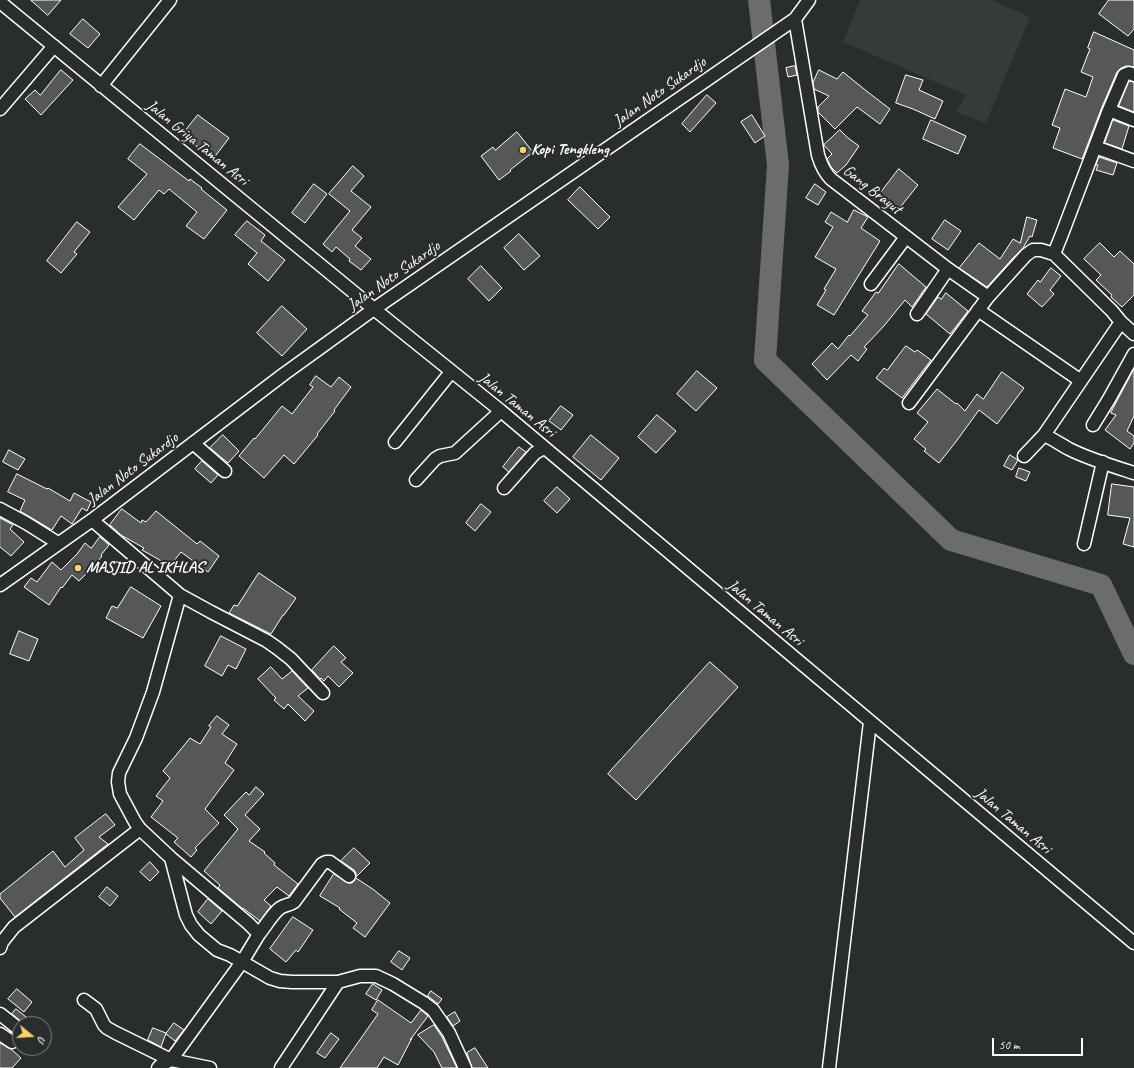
<!DOCTYPE html>
<style>
body{margin:0}
#map{position:relative;width:1134px;height:1068px;overflow:hidden;background:#2a2d2e;font-family:Caveat,sans-serif}
canvas{display:block}
.north{position:absolute;left:12px;top:1016px;width:40px;height:40px;box-sizing:border-box;background:#2a2d2e;border:1px solid #7f8182;border-radius:50%;rotate:108deg;font-size:11px;font-weight:700;line-height:16px;text-align:center;color:#fff}
.north::after{content:'';display:block;margin:auto;width:14px;height:18px;background:#ffd166;clip-path:polygon(50% 0,100% 100%,50% 72%,0 100%)}
.scale{position:absolute;left:992px;top:1038px;width:91px;height:18px;box-sizing:border-box;border:2px solid #fff;border-top:0;padding-left:5px;font-size:12px;line-height:14px;white-space:nowrap;color:#fff;-webkit-text-stroke:3px #2a2d2e;paint-order:stroke}
</style>
<div id="map">
<canvas width="1134" height="1068"></canvas>
<div class="north">U</div>
<div class="scale">50 m</div>
</div>
<script>
const context = document.querySelector('canvas').getContext('2d');
context.lineJoin = 'round';
function fill(path, color) {
  context.fillStyle = color;
  context.fill(path, 'evenodd');
}
function trace(path, color, width, dash) {
  context.strokeStyle = color;
  context.lineWidth = width;
  context.lineCap = dash ? 'butt' : 'round';
  context.setLineDash(dash || []);
  context.stroke(path);
}
function drawText(font, color, halo, rows, align = 'center') {
  context.font = font + ' Caveat,sans-serif';
  context.lineWidth = 4;
  context.setLineDash([]);
  context.textBaseline = 'middle';
  context.strokeStyle = halo;
  context.fillStyle = color;
  for (const [text, x, y, turn = 0] of rows) {
    context.save();
    context.translate(x, y);
    context.rotate((+turn || 0) * Math.PI / 180);
    context.textAlign = isNaN(turn) ? turn : align;
    if (halo) context.strokeText(text, 0, 0);
    context.fillText(text, 0, 0);
    context.restore();
  }
}
fill(new Path2D(`
 M860,0H992L1030,17L986,123L956,112L966,95L843,42Z`), '#373a3b');
trace(new Path2D(`
 M759,0L778,165L765,360L951,540L1101,585L1134,654`), '#6a6c6d', 22);
const building = new Path2D(`
 M31,0H61L48,15Z
 M1109,0H1134V29L1128,36L1099,14Z
 M83,19L100,34L88,48L70,34Z
 M1094,32L1134,50V67L1126,66L1121,68L1117,72L1102,107L1082,159L1053,148L1060,128L1052,125L1065,89L1086,97L1093,77L1081,72L1090,49L1088,48Z
 M795,66L797,75L788,77L786,68Z
 M61,70L73,80L51,104L41,115L25,99L35,90L40,95Z
 M819,70L837,79L843,72L869,93L890,109L880,124L857,107L835,129L818,112V107L829,96L814,89L813,83Z
 M906,75L923,80L919,90L943,101L935,119L913,109L896,103Z
 M1129,81L1134,82V112L1119,106Z
 M707,95L716,103L690,132L682,124Z
 M198,115L229,138L213,159L182,135Z
 M752,115L765,136L755,143L741,122Z
 M931,120L966,136L958,154L923,139Z
 M1113,120L1129,126L1122,149L1105,143Z
 M840,130L848,138L859,146L846,165L837,173L831,167L827,159L832,154L824,145Z
 M517,132L533,152L510,170L511,171L499,180L481,156L493,147L495,150Z
 M140,144L189,181L190,179L202,188L201,189L227,210L204,239L186,226L197,212L169,189L164,194L159,190L134,220L118,207L147,174L128,159Z
 M1099,157L1117,163L1113,175L1096,170L1098,165H1096Z
 M353,166L364,176L351,191L371,207L352,230L362,238L355,246L371,259L361,270L349,261L350,259L336,247L332,252L323,244L350,211L329,194Z
 M899,169L918,185L898,210L879,195Z
 M314,184L327,194L305,223L292,213Z
 M815,184L826,192L818,205L806,198Z
 M580,187L610,217L598,229L568,200Z
 M854,210L868,217L861,228L880,241L834,315L817,305L826,290L824,289L836,269L815,257L833,227L825,222L831,212L847,222Z
 M1027,217L1037,220L1032,237L1030,236L1023,248L1013,258L987,287L959,268L979,243L1000,259L1013,239L1020,243Z
 M945,220L961,231L948,250L932,239Z
 M247,221L265,235L261,241L285,260L268,281L248,264L257,253L235,235Z
 M77,222L90,232L74,252L77,254L61,273L47,261Z
 M519,234L540,256L524,270L504,248Z
 M1100,243L1114,257L1120,251L1134,264V295L1122,307L1111,297L1112,295L1096,280L1101,275L1084,259Z
 M899,264L926,287L912,307L905,300L883,327L864,347L867,349L858,361L851,355L827,380L812,364L832,343L838,349L849,335L850,336L868,315L862,311L876,292L878,293Z
 M481,266L502,288L489,301L468,279Z
 M1051,268L1061,276L1050,290L1054,294L1042,307L1027,294L1038,280L1040,282Z
 M946,293L968,311L950,334L926,314L938,297L941,299Z
 M282,306L307,329L282,356L257,333Z
 M906,346L915,352L917,350L931,360L902,398L876,378L884,368L887,370Z
 M1134,369V416L1127,431L1134,436V443L1130,449L1105,430L1116,415L1111,413Z
 M697,371L717,388L696,411L677,394Z
 M1002,372L1024,388L997,424L979,410L955,443L939,463L924,451L926,449L914,439L928,422L917,413L937,389L956,404L957,403L965,411L977,394L983,399Z
 M316,376L331,387L339,377L351,387L334,410L335,411L317,434L318,435L294,464L284,455L264,478L239,456L254,438L255,439L282,406L292,414L313,387L310,385Z
 M561,406L573,415L561,430L549,421Z
 M657,415L676,431L656,453L638,437Z
 M223,435L239,451L228,463L210,448Z
 M591,435L619,458L601,480L573,457Z
 M519,447L526,452L509,472L503,467Z
 M9,450L25,459L18,470L3,462Z
 M1010,455L1018,460L1012,470L1004,466Z
 M202,461L218,475L211,483L195,469Z
 M1019,468L1030,472L1026,481L1016,477Z
 M17,474L47,489L48,488L70,501L74,493L91,502L87,511L82,508L72,524L61,516L52,530L20,511L25,500L8,492Z
 M1112,484L1134,487V547L1123,544L1130,518L1108,515Z
 M557,487L570,499L557,513L544,501Z
 M481,504L491,512L475,531L466,523Z
 M122,509L141,523L142,520L146,522L156,511L197,544L200,541L219,556L208,572L181,552L169,567L158,559L142,550L144,548L121,535L110,525Z
 M0,518L13,525L10,529L24,542L11,556L0,547Z
 M100,537L109,545L101,555L102,556L93,567L79,581L72,575L62,588L61,587L49,605L24,587L31,578L37,582L52,562L61,570L77,554L85,543L91,548Z
 M259,573L296,598L284,615H283L271,634L229,613L234,605L237,606Z
 M131,587L161,606L143,638L106,618L112,606L117,608Z
 M19,631L38,639L29,661L10,654Z
 M221,636L246,649L236,669L228,665L222,676L205,666Z
 M334,646L346,658L341,662L353,673L339,687L328,676L324,681L321,678L320,679L312,670Z
 M710,662L738,687L636,800L608,774Z
 M271,667L282,679L292,671L308,688L298,696L314,711L305,721L288,704L284,709L274,700L276,698L258,679Z
 M217,716L229,725L222,734L237,744L225,763L234,770L205,809L219,823L195,848L197,850L191,857L174,842L178,838L151,817L163,801L156,796L170,778L163,771L190,738L200,744L211,727L209,726Z
 M256,787L264,794L245,815L260,829L249,841L265,852L264,853L275,863L274,865L298,884L289,896L277,887L264,900L271,906L260,921L243,908V909L218,888L220,885L204,871L238,829L224,815L246,792L249,795Z
 M106,814L115,825L99,837L108,844L15,917L0,898V894L53,851L65,867L84,850L75,838Z
 M354,848L370,863L356,877V873L354,870L341,861Z
 M150,862L159,872L150,881L140,872Z
 M334,874L348,883H352L356,878L374,890L390,903L365,937L353,928L357,923L339,909L340,908L320,896Z
 M107,887L118,896L110,906L99,897Z
 M208,899L222,911L211,924L198,912Z
 M293,917L313,930L298,952L296,950L286,962L270,949Z
 M399,951L410,958L402,970L391,962Z
 M373,984L382,990L376,1000L366,994Z
 M17,989L32,1002L24,1012L8,999Z
 M431,991L442,999L438,1004L428,996Z
 M378,1000L411,1023L421,1010L428,1016L410,1040L412,1038L398,1065L384,1057L377,1068H340L378,1014L372,1010Z
 M16,1009L35,1024H24L12,1014Z
 M455,1012L460,1021L453,1026L447,1017Z
 M174,1023L184,1030L175,1041L166,1034Z
 M434,1025L442,1037L457,1068H442L434,1052L418,1035Z
 M153,1028L166,1033L161,1047L148,1040Z
 M331,1033L339,1039L325,1058L317,1053Z
 M0,1043L11,1049L21,1058L12,1068H0Z
 M475,1048L488,1068H472L467,1053Z`);
fill(building, '#555758');
trace(building, '#fff', 1);
const minor = new Path2D(`
 M0,2L374,309L501,411L1134,943
 M795,19L818,155C821,165 824,172 831,179L948,269L988,297
 M101,86L170,0
 M0,109L54,46
 M1109,110L1134,120
 M1095,147L1134,161
 M1054,254L1062,234L1109,110L1124,75L1129,73L1134,75
 M871,284L906,237
 M978,310L1081,381
 M917,314L948,269
 M909,403L988,297L1026,255L1033,250H1041L1054,254L1112,311L1121,322L1134,334
 M1093,425L1109,399L1134,354
 M1044,435L1121,322
 M395,442L451,372
 M193,443L225,471
 M1024,456L1044,435C1053,439 1060,444 1069,449C1089,459 1112,466 1134,473
 M416,480L435,459L440,456L455,453L501,411
 M504,488L535,453L544,448
 M0,509L26,523L58,543
 M92,520L180,595L211,612L267,641L277,648L291,659L323,693
 M1084,544L1103,462
 M0,585L92,520L284,374L374,309L795,19L809,0
 M171,858L186,915L191,925L199,935L217,950L230,955L270,978L280,981L292,982H338L360,976H376L393,984L424,1003L433,1010L449,1033L465,1068
 M259,934C265,927 272,914 280,908C284,905 290,905 294,902L322,864L326,862H330L349,876
 M0,948L2,942L14,927L140,829
 M84,1000L96,1009L104,1025L107,1028L116,1033L171,1060L210,1068
 M0,1014L19,1029
 M0,1034L12,1042
 M158,1068L161,1065L171,1060L242,962L259,934L248,923L171,858L140,829L135,822L120,794L118,782L119,773L136,738L153,692L180,595
 M281,1068L338,982
 M829,1068L870,722`);
trace(minor, '#fff', 15);
trace(minor, '#2a2d2e', 12);
for (const [x, y, r, color] of [
 [523,150,4,"#ffd166"],
 [78,568,4,"#ffd166"]
]) {
  const dot = new Path2D();
  dot.arc(x, y, r, 0, 2 * Math.PI);
  context.fillStyle = color;
  context.fill(dot);
  trace(dot, '#2a2d2e', 1.5);
}
drawText('16px', '#fff', '#2a2d2e', [
 ["Jalan Noto Sukardjo",660,92,-35],
 ["Jalan Griya Taman Asri",197,143,39],
 ["Gang Brayut",872,190,38],
 ["Jalan Noto Sukardjo",394,276,-35],
 ["Jalan Taman Asri",517,405,39],
 ["Jalan Noto Sukardjo",133,469,-37],
 ["Jalan Taman Asri",765,613,40],
 ["Jalan Taman Asri",1013,821,40]
]);
drawText('bold 16px', '#fff', '#2a2d2e', [
 ["Kopi Tengkleng",531,150],
 ["MASJID AL IKHLAS",86,568]
], 'left');
</script>
